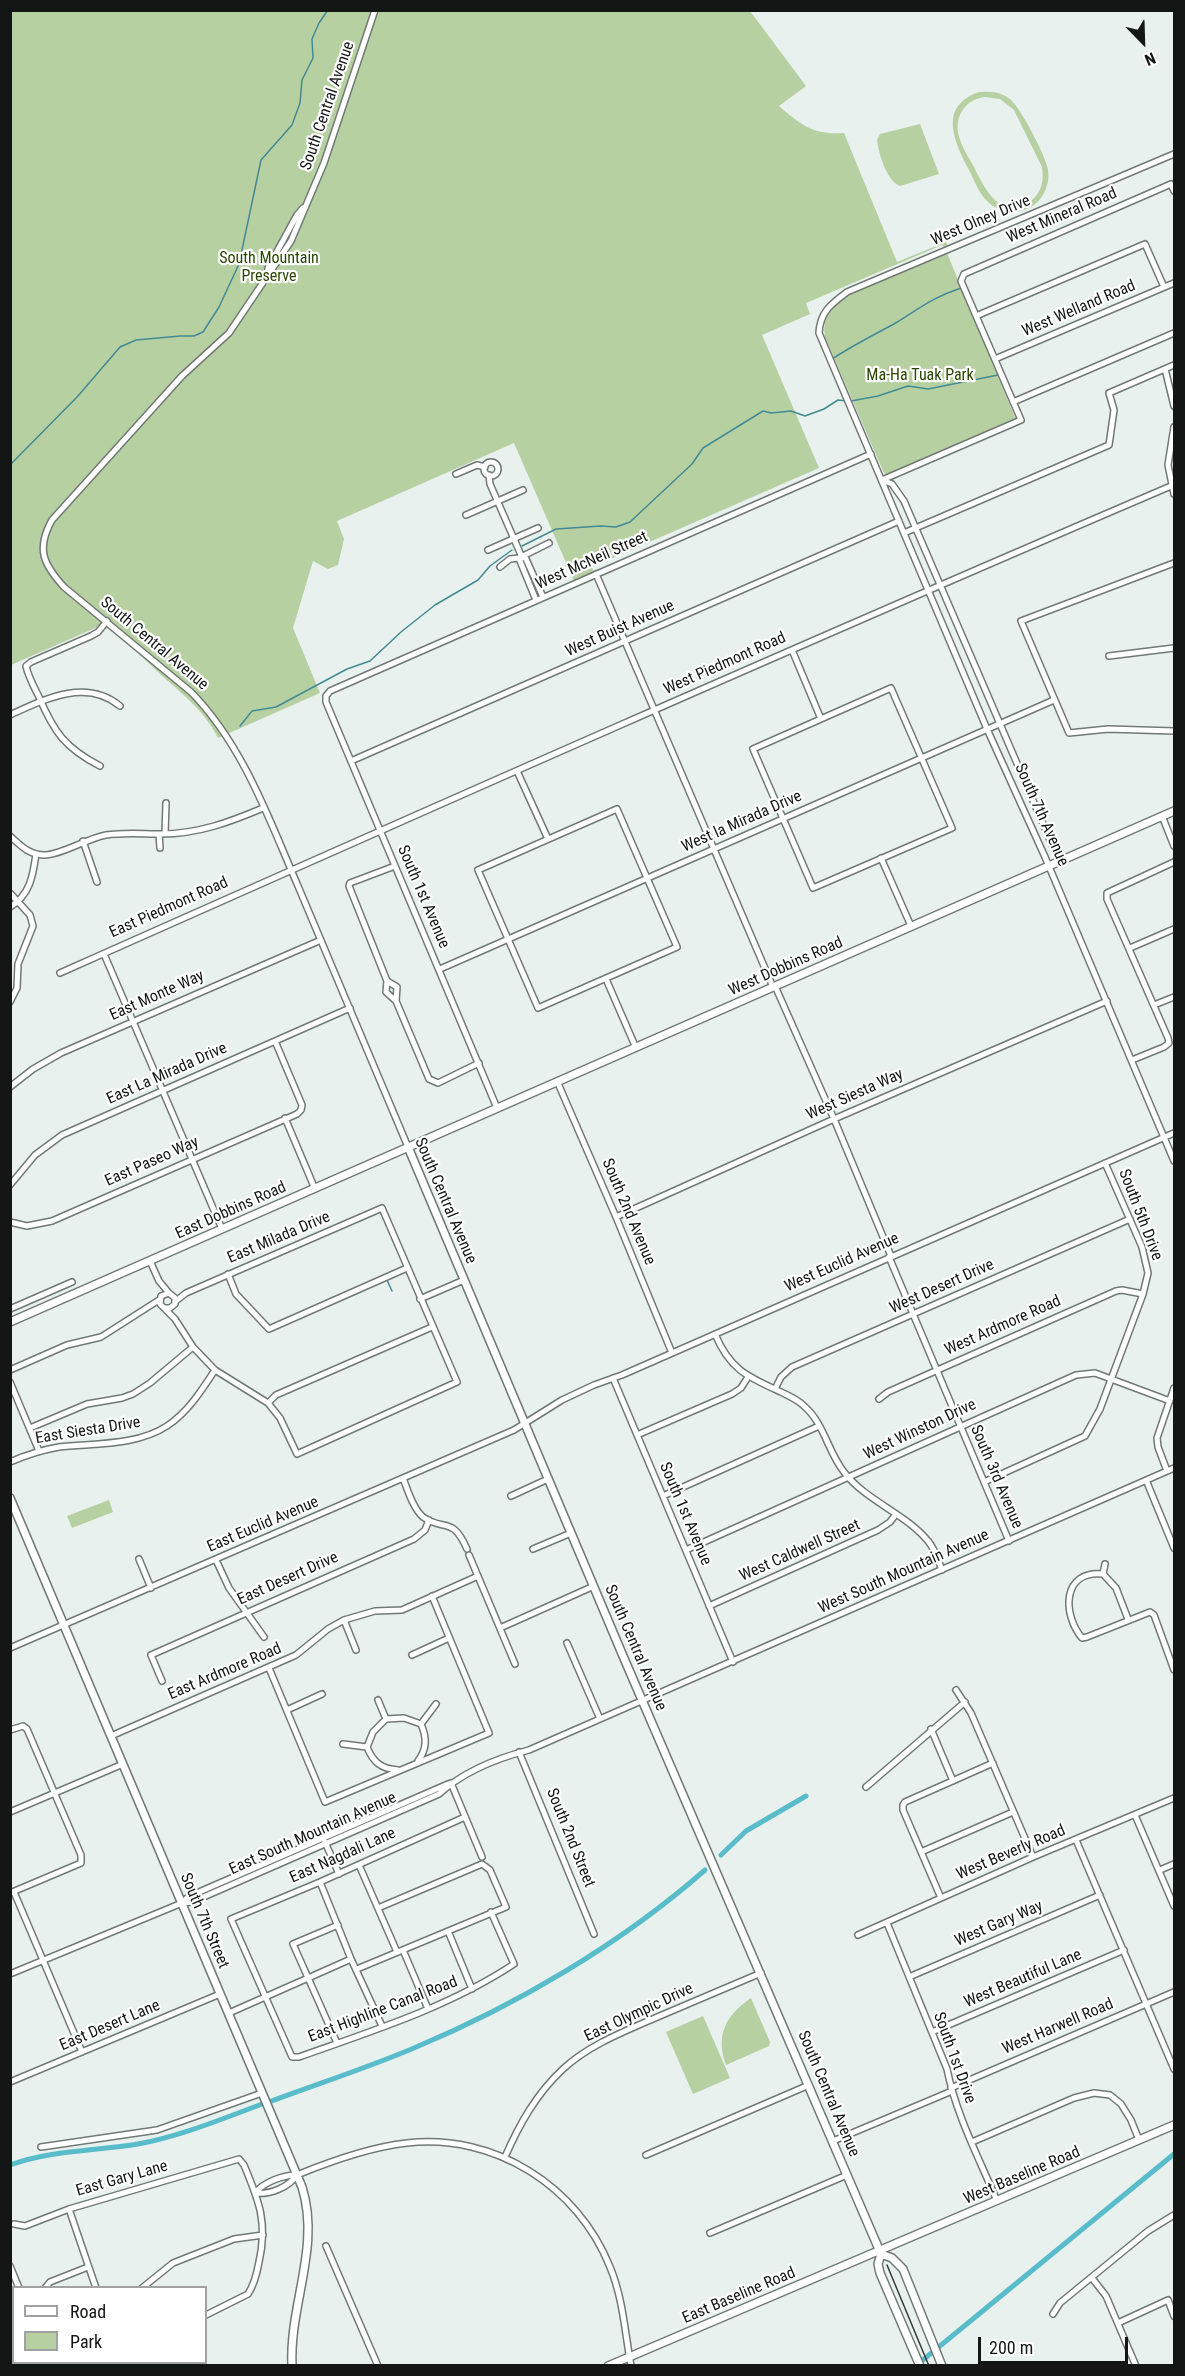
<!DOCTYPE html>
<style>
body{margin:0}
#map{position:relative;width:1185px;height:2376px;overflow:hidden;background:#e8f1ed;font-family:"Roboto Condensed",sans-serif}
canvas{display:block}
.frame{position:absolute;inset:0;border:12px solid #131615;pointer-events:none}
.legend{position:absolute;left:12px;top:2286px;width:195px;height:78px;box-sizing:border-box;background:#fff;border:2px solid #a1a2a1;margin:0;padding:8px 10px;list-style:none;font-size:18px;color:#131615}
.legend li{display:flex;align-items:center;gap:12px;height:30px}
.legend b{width:30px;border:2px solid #a1a2a1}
.north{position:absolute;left:1113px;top:12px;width:60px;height:60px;-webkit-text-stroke:4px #fff;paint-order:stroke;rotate:157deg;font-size:16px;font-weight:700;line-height:24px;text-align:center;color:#131615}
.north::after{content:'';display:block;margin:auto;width:21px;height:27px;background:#131615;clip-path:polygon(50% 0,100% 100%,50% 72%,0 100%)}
.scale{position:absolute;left:978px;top:2337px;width:150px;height:27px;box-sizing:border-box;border:3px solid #131615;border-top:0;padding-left:8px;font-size:18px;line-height:21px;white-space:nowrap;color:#131615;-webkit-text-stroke:4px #fff;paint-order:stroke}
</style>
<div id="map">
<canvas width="1185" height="2376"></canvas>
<div class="frame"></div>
<ul class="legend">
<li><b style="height:8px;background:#fff"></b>Road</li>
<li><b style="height:16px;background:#b6d0a1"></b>Park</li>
</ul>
<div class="north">N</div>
<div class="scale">200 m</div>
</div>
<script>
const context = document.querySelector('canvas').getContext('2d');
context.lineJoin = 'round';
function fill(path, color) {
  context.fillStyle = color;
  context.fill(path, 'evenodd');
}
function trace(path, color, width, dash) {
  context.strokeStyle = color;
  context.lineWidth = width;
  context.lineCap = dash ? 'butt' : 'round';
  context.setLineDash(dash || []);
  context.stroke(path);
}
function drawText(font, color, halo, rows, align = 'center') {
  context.font = font + ' "Roboto Condensed",sans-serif';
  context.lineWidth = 4.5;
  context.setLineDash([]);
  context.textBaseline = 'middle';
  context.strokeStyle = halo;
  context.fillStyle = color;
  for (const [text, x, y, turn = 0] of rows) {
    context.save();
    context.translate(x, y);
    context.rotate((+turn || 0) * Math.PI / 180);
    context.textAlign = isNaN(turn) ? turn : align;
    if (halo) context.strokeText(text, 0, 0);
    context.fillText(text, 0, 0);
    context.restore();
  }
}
fill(new Path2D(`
 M10,11H750L806,86L779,106C801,125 813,135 844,133L897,262L946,242L948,247L1174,151V156L947,250L942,245L806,303L810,314L762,335L819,468L592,567L594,573L574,581L514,443L337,521L344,539L338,565L328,569L313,561L293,628L320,693L218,738C205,711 181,693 159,673C141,656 123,638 102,625L11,665Z
 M979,92C990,91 1001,92 1010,99C1020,107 1044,153 1047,166C1050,175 1048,185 1044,193C1033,215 1003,218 986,200C978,192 974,179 968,168C954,141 938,106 979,92ZM985,97L1000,99L1014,110L1042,167C1044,180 1042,192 1031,201C1002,224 984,188 974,167C964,149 948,127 965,107C970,101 977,98 985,97Z
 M920,124L939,174L900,186C886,180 879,154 877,140L880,134Z
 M947,253L1016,420L886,475L883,471L825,337C822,318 830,304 847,296Z
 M109,1500L113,1512L72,1528L67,1516Z
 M751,1998L770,2042L769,2046L726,2065C715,2035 726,2015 751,1998Z
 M703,2016L730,2078L693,2094L666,2032Z`), '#b6d0a1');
trace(new Path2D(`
 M832,359C852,346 873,335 894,324C919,309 931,298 961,288
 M851,401L878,396L908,386L928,389L998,375
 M10,465L78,396L120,347L136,340L180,336H194L203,332L219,307L239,264L261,160L292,125L300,103L302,80L313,58L312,39L319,23L328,10
 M522,546L556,529L601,526L616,527L630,522L692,464L703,448L763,411L771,413L791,411L805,416L824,409L838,400L847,401
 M240,726L252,711L276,707L347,669L370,661L401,632L435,605L478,580L490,566L512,550
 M387,1280L392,1291`), '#448a94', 1.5);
trace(new Path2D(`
 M721,1855L746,1831L806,1796
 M269,2102C317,2084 367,2068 414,2048C517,2005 622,1943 705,1870
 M10,2165C51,2150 96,2151 138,2144C181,2136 222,2119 262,2104
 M918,2364L1174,2154`), '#59bcca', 5);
const minor = new Path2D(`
 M375,10L324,163L291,241L229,333L182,376L52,520C36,549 43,564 64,587L191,692C243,745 269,819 298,886C335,973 371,1060 408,1147
 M1174,154L847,292C831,304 820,312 819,333L987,729L1045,857L1174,1161
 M268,273V268L297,215L303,208
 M976,316L1145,244L1164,287
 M995,359L1174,283
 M1165,369L1174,406
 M1013,402L1174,333
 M1174,427L1168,465L1174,494
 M484 469a7 7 0 1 1 14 0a7 7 0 1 1-14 0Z
 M456,474L477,465L485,467
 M489,475L490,484L521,555L520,561L536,600
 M882,480L1021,420L961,281L964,274L1171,184L1174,191
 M882,480L892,484L904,501L1053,847
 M466,515L523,490
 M904,533L1109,445L1114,410L1109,393L1174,365
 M488,550L538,528
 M522,556L526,559L543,597
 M1174,563L1021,621L1069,733L1108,729L1174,731
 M500,567L510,559L519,558L549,543
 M596,574L773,987
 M792,650L821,719
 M1109,656L1174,648
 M891,688L952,828L813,888L753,749Z
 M10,715C45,699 86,678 120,706
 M351,761L899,521
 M100,766C65,748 54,732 39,697C34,687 28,676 26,666L31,662L91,636L98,632L107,621
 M517,771L548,839
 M617,809L677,947L538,1008L478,870Z
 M1162,816L1174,846
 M159,834L160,848
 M165,834L166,803
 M10,836C21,846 29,855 45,855C61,855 88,838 106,835C125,832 143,834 161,834C198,834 230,822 263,808
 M83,841L97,882
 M881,858L911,926
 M395,866L350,883L349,886L387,981L386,992L396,1001L429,1079L438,1083L479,1063
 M10,893L30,915L33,926L18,964L17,988L10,1002
 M10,907C30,895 33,876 36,854
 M1130,948L1174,929
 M104,954L222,1229
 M440,969L1054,700
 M60,973C429,809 799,645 1171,486
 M606,979L636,1048
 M387,981L397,987L396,1001
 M775,986L834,1119L891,1256
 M1154,1005L1174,997
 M1132,1060L1164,1047L1169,1043L1168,1038L1107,899V893L1174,862
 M557,1081L616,1217L672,1353
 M10,1087L33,1069L61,1053L321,940
 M497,1108L326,702V696L330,691L871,454
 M285,1118L315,1189
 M10,1185L35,1155L62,1135L350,1008
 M616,1217L834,1119L1107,1001
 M10,1222L27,1226L52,1221L297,1114L301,1110L302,1105L275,1041
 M889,1257L1009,1541
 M150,1261L159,1281L169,1293
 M228,1274L236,1294L269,1329L407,1268
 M420,1299L464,1280
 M165,1308H170L175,1304V1298L169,1293L161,1296L160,1304L175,1319L193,1347L215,1370L268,1403L280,1418L297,1454L457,1382L382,1208L186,1293L176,1301
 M10,1309L72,1282
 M715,1334C730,1370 748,1377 781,1392C789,1396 797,1399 804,1406C824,1423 828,1452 844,1472C866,1501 905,1513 928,1541C935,1549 938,1560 942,1570
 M10,1370L67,1345L101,1337L159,1300
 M613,1378L733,1662
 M10,1382L39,1451
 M775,1389L781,1377L792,1367L1130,1219
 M879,1399L888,1392L1116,1291L1122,1290L1143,1294
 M268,1403L276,1395L432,1327
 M30,1428L87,1404L122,1398L133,1394L150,1383L193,1347
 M637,1435L732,1394L741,1388L748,1377
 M10,1462C26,1455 42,1450 59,1447C95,1443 136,1446 167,1426C188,1412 202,1390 215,1370
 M1167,1471L1158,1447L1157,1438L1174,1388
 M403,1478C408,1491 413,1508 423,1517C444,1532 452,1515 467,1549
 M1146,1480L1174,1548
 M984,1482L1085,1436L1100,1409L1143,1294L1148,1273L1142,1247L1105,1163
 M511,1496L548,1479
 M663,1496L819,1426
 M533,1549L571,1533
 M686,1550L1076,1375L1095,1373L1170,1401
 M469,1555L515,1664
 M139,1559L151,1588
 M216,1560L229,1588L264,1637
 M1103,1574C1062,1570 1062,1614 1082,1638L1087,1637L1150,1612L1154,1615L1174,1670
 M1103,1574L1116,1588L1128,1619
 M1103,1574L1105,1564
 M709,1606L878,1530L890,1522L896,1514
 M344,1620L356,1650
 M500,1628L594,1586
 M567,1643L600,1719
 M10,1648L514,1430L562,1400L594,1385L622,1375L1174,1133
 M412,1655L449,1638
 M269,1668L325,1802L489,1733L432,1596
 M162,1681L151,1655L414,1539L425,1530L429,1520
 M956,1690L971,1713L1033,1857
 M378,1700L386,1719
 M287,1710L322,1694
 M421,1724L436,1704
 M931,1729L953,1781
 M10,1730L23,1726L27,1729L81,1855V1863L10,1893
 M111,1736L296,1655L328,1629L344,1620L375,1611L402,1610L478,1576
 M343,1744L367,1747
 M519,1752L594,1934
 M398,1770C381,1769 373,1762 367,1747L373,1732L386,1719L404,1718L421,1724C427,1738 427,1749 418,1761
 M451,1783L482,1857
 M866,1787L965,1702
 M10,1812L123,1764
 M1135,1815L1174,1906
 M465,1817L320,1882L231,1919L292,2057H299C372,2031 449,2007 514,1964L491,1912
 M1076,1840L1174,2069
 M325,1842L339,1874
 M921,1852L1013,1812
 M359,1865L397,1952
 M1160,1870L1174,1864
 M320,1882L351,1959L382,2026
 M14,1892L82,2052
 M941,1898L903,1810V1805L905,1802L993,1763
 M182,1903L188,1897L206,1889L448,1784
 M887,1923L947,2069C956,2115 979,2158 997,2201
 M448,1931L472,1989
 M858,1935L1033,1857L1174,1798
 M403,1950L428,2009
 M357,1969L506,1907L490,1870L482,1864L378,1908
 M10,1974L182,1903L192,1902L439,1794C463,1772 498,1758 529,1750L1174,1468
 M909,1977L1100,1895
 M229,2013L351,1959
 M932,2032L1124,1950
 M337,2043L293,1944L338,1925
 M10,2082L220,1994
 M951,2088L1174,1992
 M833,2141L952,2091
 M972,2142L1074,2098L1094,2093L1110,2095L1121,2104L1131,2120L1139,2140
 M41,2147L157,2130L262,2093
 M646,2155L809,2085
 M505,2157C519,2125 536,2094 563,2069C589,2045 623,2032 655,2018C690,2003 726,1988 761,1973
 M255,2193C264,2182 283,2175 297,2175C331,2161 370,2147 407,2143C494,2133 578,2186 610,2267C623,2298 625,2333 631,2366
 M255,2193C270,2195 289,2187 297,2175
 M69,2209L96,2288
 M14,2224L25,2226L69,2209L239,2159L244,2165C259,2201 268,2223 259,2262C257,2273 254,2285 248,2294L206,2315
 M710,2233L847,2175
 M326,2246L378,2366
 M10,2266L19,2288
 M1092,2278L1106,2296L1136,2366
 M45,2288L50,2282L88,2267
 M142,2288L173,2263L234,2239L263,2235
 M1053,2314L1060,2303L1148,2231L1174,2215
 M1118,2323L1168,2300L1174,2316
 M10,2343L14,2342
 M51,2362L52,2366
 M127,2362L128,2366
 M137,2366L143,2362`);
const major = new Path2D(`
 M408,1147L623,1656L881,2254L878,2264L880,2273L920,2366
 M10,1322L1174,811
 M10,1498L302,2187C321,2247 289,2305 292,2366
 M881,2254L892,2258L903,2269L942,2366
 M608,2366L1174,2125`);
trace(minor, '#717976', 8);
trace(major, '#717976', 10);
trace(minor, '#fff', 5);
trace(major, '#fff', 7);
trace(new Path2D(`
 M887,2265L929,2366`), '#363a39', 1.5);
drawText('16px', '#131615', '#fff', [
 ["South Central Avenue",328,106,-71],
 ["West Mineral Road",1062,216,-23],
 ["West Olney Drive",981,221,-23],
 ["West Welland Road",1079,309,-23],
 ["West McNeil Street",592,561,-24],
 ["West Buist Avenue",620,629,-24],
 ["South Central Avenue",154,644,40],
 ["West Piedmont Road",725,664,-24],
 ["South 7th Avenue",1041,815,66],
 ["West la Mirada Drive",742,822,-24],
 ["South 1st Avenue",423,897,67],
 ["East Piedmont Road",169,908,-24],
 ["West Dobbins Road",786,967,-24],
 ["East Monte Way",157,996,-24],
 ["East La Mirada Drive",167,1074,-24],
 ["West Siesta Way",855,1095,-24],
 ["East Paseo Way",152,1162,-24],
 ["South Central Avenue",445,1201,67],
 ["East Dobbins Road",231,1211,-24],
 ["South 2nd Avenue",628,1212,67],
 ["South 5th Drive",1140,1215,69],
 ["East Milada Drive",279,1238,-23],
 ["West Euclid Avenue",842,1263,-24],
 ["West Desert Drive",942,1287,-24],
 ["West Ardmore Road",1003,1326,-24],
 ["West Winston Drive",920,1430,-25],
 ["East Siesta Drive",88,1431,-9],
 ["South 3rd Avenue",996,1477,67],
 ["South 1st Avenue",685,1514,67],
 ["East Euclid Avenue",263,1525,-23],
 ["West Caldwell Street",800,1551,-24],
 ["West South Mountain Avenue",904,1572,-24],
 ["East Desert Drive",288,1579,-24],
 ["South Central Avenue",635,1648,67],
 ["East Ardmore Road",225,1672,-23],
 ["East South Mountain Avenue",313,1834,-24],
 ["South 2nd Street",570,1838,68],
 ["West Beverly Road",1011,1853,-23],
 ["East Nagdali Lane",343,1856,-24],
 ["South 7th Street",204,1921,67],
 ["West Gary Way",999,1924,-23],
 ["West Beautiful Lane",1023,1979,-23],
 ["East Highline Canal Road",383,2010,-21],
 ["East Olympic Drive",639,2013,-25],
 ["East Desert Lane",110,2026,-23],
 ["West Harwell Road",1058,2027,-23],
 ["South 1st Drive",954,2058,70],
 ["South Central Avenue",828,2094,67],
 ["West Baseline Road",1022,2176,-23],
 ["East Gary Lane",122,2179,-16],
 ["East Baseline Road",739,2296,-23]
]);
drawText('16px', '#294700', '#fff', [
 ["South Mountain",269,259],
 ["Preserve",269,277],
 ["Ma-Ha Tuak Park",920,376]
]);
</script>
